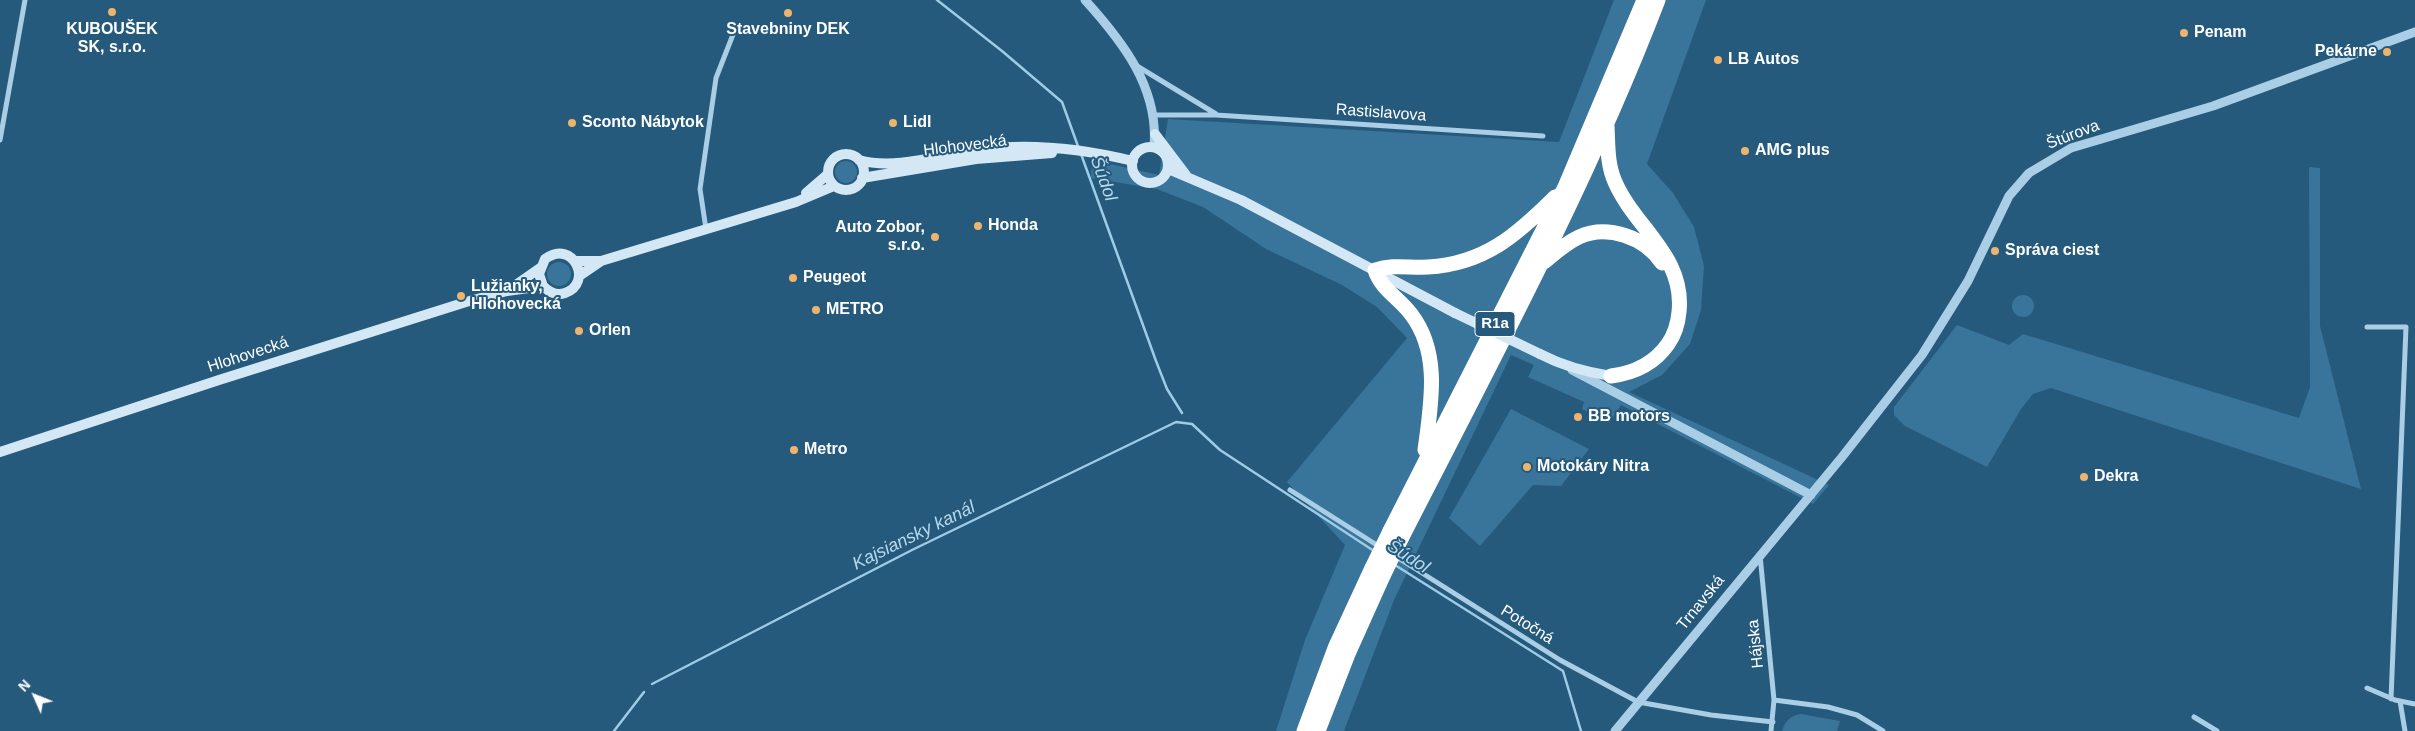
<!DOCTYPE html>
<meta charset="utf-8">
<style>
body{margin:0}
#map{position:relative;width:2415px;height:731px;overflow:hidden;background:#255a7c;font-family:Arial,sans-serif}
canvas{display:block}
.north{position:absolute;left:10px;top:671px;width:50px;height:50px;-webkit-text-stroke:4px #255a7c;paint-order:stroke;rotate:314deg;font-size:14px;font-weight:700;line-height:20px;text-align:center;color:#fff}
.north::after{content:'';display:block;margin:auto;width:18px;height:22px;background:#fff;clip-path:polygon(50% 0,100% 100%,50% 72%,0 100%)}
</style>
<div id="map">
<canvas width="2415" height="731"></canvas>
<div class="north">N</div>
</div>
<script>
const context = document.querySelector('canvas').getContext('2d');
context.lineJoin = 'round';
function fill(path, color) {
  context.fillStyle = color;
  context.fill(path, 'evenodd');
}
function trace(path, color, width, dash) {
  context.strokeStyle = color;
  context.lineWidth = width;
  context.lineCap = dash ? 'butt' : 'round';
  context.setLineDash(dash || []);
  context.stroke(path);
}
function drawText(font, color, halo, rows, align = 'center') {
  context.font = font + ' Arial,sans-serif';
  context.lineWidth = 4;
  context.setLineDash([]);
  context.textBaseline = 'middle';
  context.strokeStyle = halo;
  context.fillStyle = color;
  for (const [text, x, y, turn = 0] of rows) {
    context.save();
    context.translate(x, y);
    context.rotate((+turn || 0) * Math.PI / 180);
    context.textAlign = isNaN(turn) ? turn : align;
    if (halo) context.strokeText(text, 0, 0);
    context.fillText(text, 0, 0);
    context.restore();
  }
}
fill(new Path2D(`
 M1614,0H1706L1647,164L1673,193L1694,227L1704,266L1701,310L1690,344L1662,375L1629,392L1829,485L1813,504L1621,405L1609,423L1582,409L1584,402L1528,377L1534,365L1511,355L1394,600L1344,731H1276L1305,640L1345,545L1287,482L1407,338L1377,307L1342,285L1266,249L1203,207L1157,189L1091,178L1092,160L1159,175L1168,119L1559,142Z
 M835 172a11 11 0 1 1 22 0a11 11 0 1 1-22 0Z
 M2309,167L2320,168V326L2361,489L2051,388L2033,394L2021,409L1987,467L1905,426L1894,415V407L1957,325L2009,345L2023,334L2299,418L2310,387Z
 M547 274a12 12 0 1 1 24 0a12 12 0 1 1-24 0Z
 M2012 306a11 11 0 1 1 22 0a11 11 0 1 1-22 0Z
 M1511,409L1589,449L1561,486L1533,485L1480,546L1449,518Z
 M1801,714L1840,721L1837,731H1782C1786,720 1790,716 1801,714Z`), '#39749a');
trace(new Path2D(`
 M937,0L1002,51L1062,102L1079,149
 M1081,154L1156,361L1167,389L1182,413
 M1395,565L1563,671L1581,731
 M652,684L912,550L1176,422L1192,424L1220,450L1374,551
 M614,731L644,692`), '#9ecbe6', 2.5);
trace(new Path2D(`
 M1137,66L1216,114
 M1152,115H1216L1543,136
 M0,140L25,0
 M706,229L700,189L716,78L734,32
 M2367,327H2406L2391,699
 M1290,490L1380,547
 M1760,555L1774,700L1771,731
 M1395,556L1560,660L1638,702L1711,715L1773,722
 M2367,688L2395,700L2415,704
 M1774,700L1828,707L1857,715L1883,731
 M2400,701L2405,731
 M2194,717L2217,731`), '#aacee5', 5);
trace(new Path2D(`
 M1085,0C1123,42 1159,88 1154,147
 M1572,370L1811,495
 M1615,731L1842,457L1922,355L1968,281L2009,196L2029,173L2071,148L2213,106L2415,32`), '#aacee5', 9);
trace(new Path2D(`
 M1155,134L1186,175
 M1132 165a18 18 0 1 1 36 0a18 18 0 1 1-36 0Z
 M828 172a18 18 0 1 1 36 0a18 18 0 1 1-36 0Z
 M859,160C897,171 945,153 984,149C1034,143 1084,149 1133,161
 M1168,169L1241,200L1455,313
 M862,178L976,159L1052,153
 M806,193L828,174
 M575,261H601
 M579,276L601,261L796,202L834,186
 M510,289L540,268
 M1540,354C1563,366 1585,372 1611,376
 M0,452L219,380L466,302L507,291L543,286C549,292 557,296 565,293C594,283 573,238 545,259L539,274L543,286`), '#d3e7f5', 10);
trace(new Path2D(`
 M1607,126C1608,145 1607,164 1615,182C1635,228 1685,256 1679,312C1678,323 1675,334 1668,344C1654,364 1635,373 1611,376
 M1544,262C1555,253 1566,243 1579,237C1607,224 1645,237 1662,263
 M1425,450C1431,404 1441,353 1411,314C1399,298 1381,289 1375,270C1393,264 1409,268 1428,267C1484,264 1517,235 1555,197
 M1390,531L1565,187L1644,0
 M1402,537C1492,361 1587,185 1658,0
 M1304,731L1335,648L1372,568
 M1318,731L1348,654L1383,576`), '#fff', 15);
trace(new Path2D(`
 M1455,313L1540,354`), '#d3e7f5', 10);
trace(new Path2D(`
 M1372,568L1390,531
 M1383,576L1402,537`), '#fff', 15);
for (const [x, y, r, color] of [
 [112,12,5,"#eeb46e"],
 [788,13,5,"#eeb46e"],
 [2184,33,5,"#eeb46e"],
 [2387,52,5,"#eeb46e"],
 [1718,60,5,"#eeb46e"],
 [572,123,5,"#eeb46e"],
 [893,123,5,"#eeb46e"],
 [1745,151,5,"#eeb46e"],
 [978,226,5,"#eeb46e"],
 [935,237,5,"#eeb46e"],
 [1995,251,5,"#eeb46e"],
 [793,278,5,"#eeb46e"],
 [461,296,5,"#eeb46e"],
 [816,310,5,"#eeb46e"],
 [579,331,5,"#eeb46e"],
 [1578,417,5,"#eeb46e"],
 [794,450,5,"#eeb46e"],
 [1527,467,5,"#eeb46e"],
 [2084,477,5,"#eeb46e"]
]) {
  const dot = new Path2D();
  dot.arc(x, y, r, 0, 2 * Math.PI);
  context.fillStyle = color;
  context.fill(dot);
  trace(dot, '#255a7c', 2);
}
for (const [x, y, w] of [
 [1495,324,40]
]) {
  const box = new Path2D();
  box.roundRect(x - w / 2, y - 12.5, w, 25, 4);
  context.fillStyle = '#255a7c';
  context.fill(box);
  trace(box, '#fff', 1);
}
drawText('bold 15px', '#fff', null, [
 ["R1a",1495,324]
]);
drawText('bold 16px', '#fff', '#255a7c', [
 ["KUBOUŠEK",112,30,"center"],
 ["SK, s.r.o.",112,48,"center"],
 ["Stavebniny DEK",788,30,"center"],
 ["Penam",2194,33],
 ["Pekárne",2377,52,"right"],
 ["LB Autos",1728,60],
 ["Sconto Nábytok",582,123],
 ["Lidl",903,123],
 ["AMG plus",1755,151],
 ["Honda",988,226],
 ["Auto Zobor,",925,228,"right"],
 ["s.r.o.",925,246,"right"],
 ["Správa ciest",2005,251],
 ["Peugeot",803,278],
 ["Lužianky,",471,287],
 ["Hlohovecká",471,305],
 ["METRO",826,310],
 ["Orlen",589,331],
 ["BB motors",1588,417],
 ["Metro",804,450],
 ["Motokáry Nitra",1537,467],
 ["Dekra",2094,477]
], 'left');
drawText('16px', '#fff', '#255a7c', [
 ["Rastislavova",1381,113,4],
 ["Štúrova",2073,135,-21],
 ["Hlohovecká",965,146,-7],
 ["Hlohovecká",248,355,-18],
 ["Trnavská",1701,603,-51],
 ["Potočná",1527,625,32],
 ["Hájska",1756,644,-96]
]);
drawText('italic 18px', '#b5d8ed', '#255a7c', [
 ["Šúdol",1103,179,70],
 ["Kajsiansky kanál",914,536,-26],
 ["Šúdol",1408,557,33]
]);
</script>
